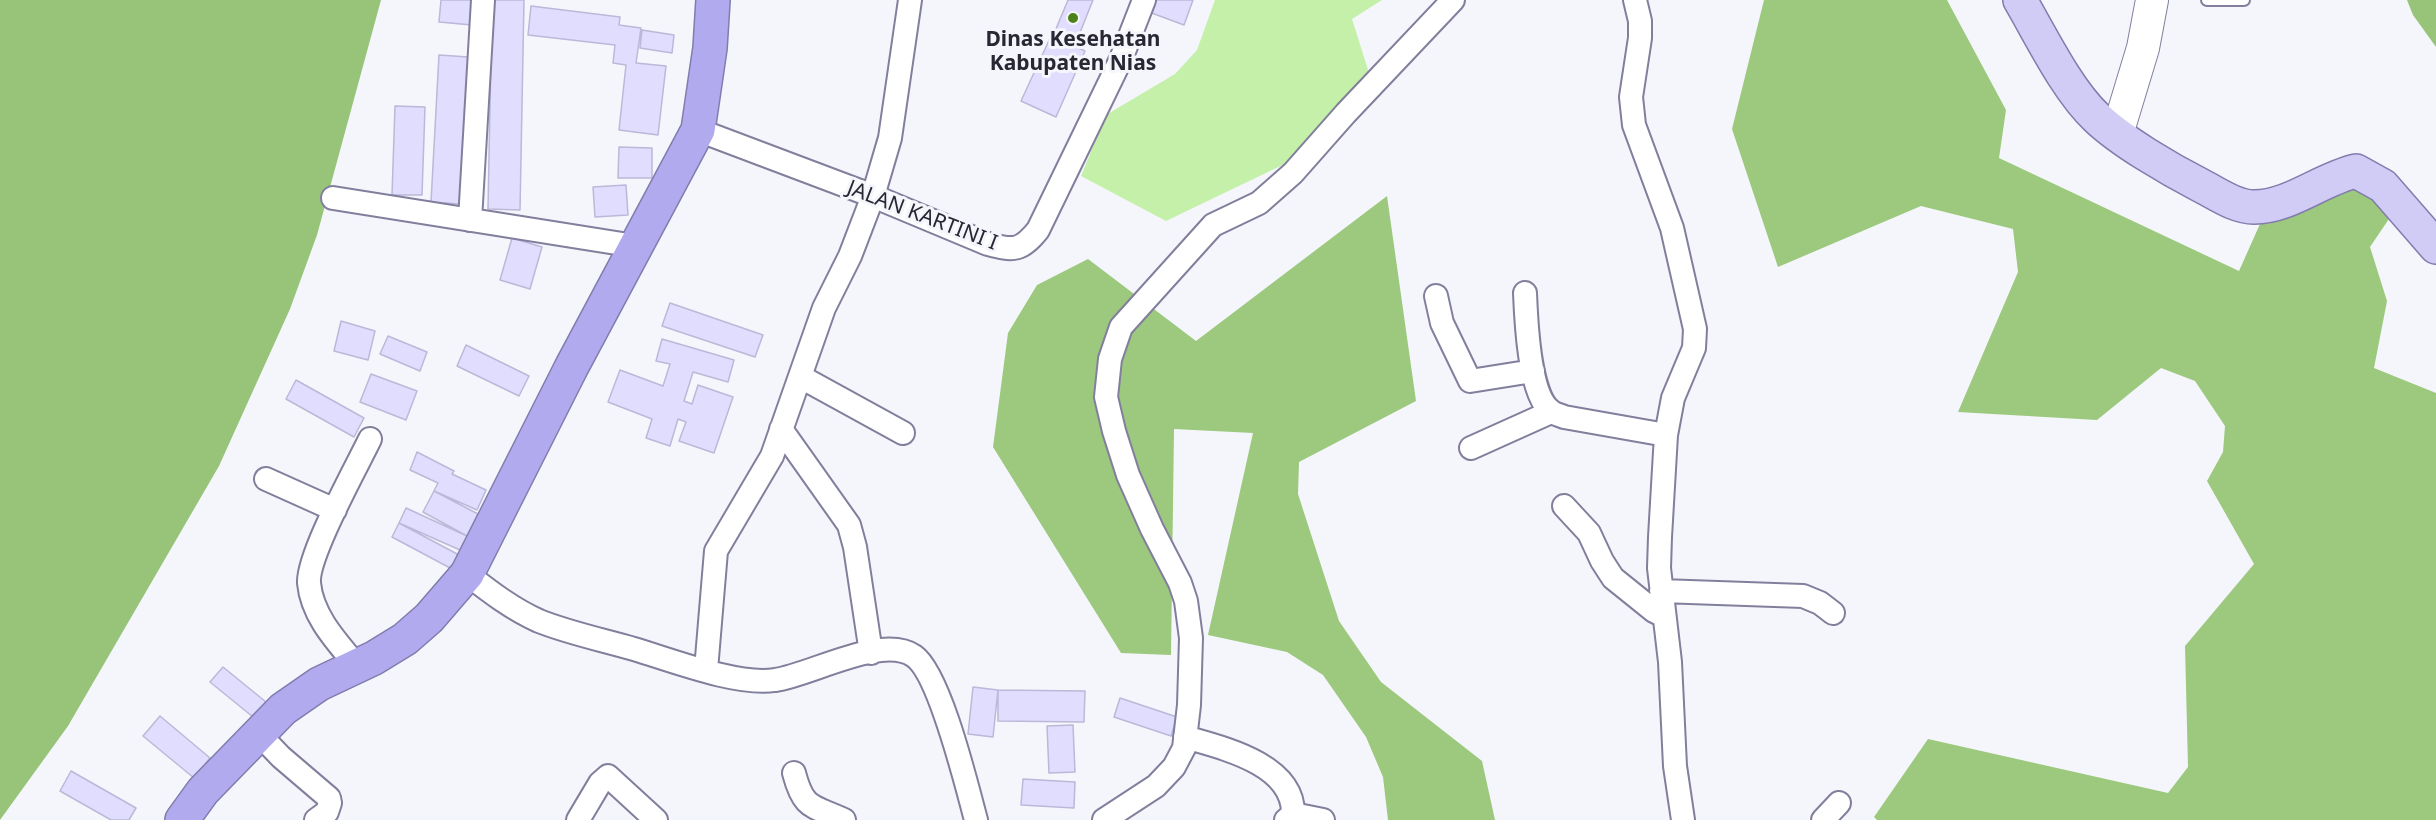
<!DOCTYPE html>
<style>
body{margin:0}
canvas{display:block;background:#f5f5fc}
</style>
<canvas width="2436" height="820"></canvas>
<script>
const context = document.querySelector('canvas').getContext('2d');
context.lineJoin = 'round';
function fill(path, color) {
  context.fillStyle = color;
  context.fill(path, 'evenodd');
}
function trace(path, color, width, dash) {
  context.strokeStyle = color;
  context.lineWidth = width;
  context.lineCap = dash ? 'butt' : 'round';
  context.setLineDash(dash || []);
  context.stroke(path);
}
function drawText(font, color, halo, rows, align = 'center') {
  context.font = font + ' "Noto Sans",sans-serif';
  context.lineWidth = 6;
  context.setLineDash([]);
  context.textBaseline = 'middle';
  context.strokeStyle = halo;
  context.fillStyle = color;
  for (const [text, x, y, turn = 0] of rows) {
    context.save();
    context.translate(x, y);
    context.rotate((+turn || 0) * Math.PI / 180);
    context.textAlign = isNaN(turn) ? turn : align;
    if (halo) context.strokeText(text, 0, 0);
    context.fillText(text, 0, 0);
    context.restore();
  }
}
fill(new Path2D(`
 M1215,0H1382L1352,19L1369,73L1295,159L1166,221L1081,176L1106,115L1175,74L1197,50Z`), '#c5f0a9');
fill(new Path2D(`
 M1764,0H1947L2006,110L1999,158L2239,271L2268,206L2336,176L2399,204L2370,247L2387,301L2374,368L2436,393V820H1877L1874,817L1928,739L2168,793L2188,767L2185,646L2254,564L2207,481L2223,452L2225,426L2195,381L2161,368L2097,420L1958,412L2018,272L2013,229L1921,206L1778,267L1732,129Z
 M1387,196L1416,401L1299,462L1298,494L1339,621L1381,682L1482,761L1495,820H1388L1383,777L1366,737L1323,675L1287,652L1208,635L1253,433L1174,429L1171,655L1121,653L993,447L1008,333L1037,285L1088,259L1196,341Z`), '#9cc97d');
fill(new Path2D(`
 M0,0H381L317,235L290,309L219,466L68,726L0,820Z
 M2407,0H2436V47L2413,15Z`), '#97c479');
const building = new Path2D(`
 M441,0H474L472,25L439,22Z
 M492,0H524L520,210L488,209Z
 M1068,0H1093L1075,45L1053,36Z
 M1154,0H1193L1184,25L1149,12Z
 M531,6L620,17L619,25L641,28L636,63L666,66L658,135L619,130L626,65L613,63L615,45L528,35Z
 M642,30L674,35L672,53L640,48Z
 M1051,36L1085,51L1056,117L1021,101Z
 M439,55L468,57L460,204L431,202Z
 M395,106L425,107L422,195H392Z
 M619,147L652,148V178H618Z
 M626,185L628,215L595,217L593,187Z
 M512,238L542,247L530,289L500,280Z
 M670,303L763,335L755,357L662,326Z
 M341,321L375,331L368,360L334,351Z
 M388,336L427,352L420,371L380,354Z
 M662,339L734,360L728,382L693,372L684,401L692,404L698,385L733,397L714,453L679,441L686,422L678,419L670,446L646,438L652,419L608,402L620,370L663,386L670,364L656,361Z
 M466,345L529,376L519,396L457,366Z
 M371,374L417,391L406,420L360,402Z
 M296,380L364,418L354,437L286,399Z
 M417,452L454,471L452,474L486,490L477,510L434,491L438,483L410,470Z
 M434,491L478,514L467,536L423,512Z
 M406,508L467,536L460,550L399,523Z
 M399,523L459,555L452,569L392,537Z
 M223,667L266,702L253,717L210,682Z
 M973,687L998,690L993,737L968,734Z
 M998,690L1085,691L1084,722L998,721Z
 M1120,698L1177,717L1171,736L1114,717Z
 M160,716L210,758L194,778L143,736Z
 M1073,725L1075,772L1049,773L1047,726Z
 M71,771L136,808L129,820H111L60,791Z
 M1023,779L1075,782L1074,808L1021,805Z`);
fill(building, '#e0ddfe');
trace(building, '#bbb8d8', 1.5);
const lane = new Path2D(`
 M2207,0H2244`);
const street = new Path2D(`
 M1635,0L1640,21V38L1631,97L1634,125L1672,228L1695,329L1694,348L1673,398L1666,435L1660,537L1659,568L1670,662L1675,766L1683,820
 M698,130L873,196L988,244C1014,251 1021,251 1038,230L1121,59L1144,0
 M333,198L635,246
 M470,220L483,0
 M1525,293C1526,318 1529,396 1551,411C1554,414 1560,415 1564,417L1666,435
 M1436,296L1442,323L1470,381L1533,371
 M801,377L903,433
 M781,429L849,525L855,547L871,653
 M1471,448L1551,412
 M266,479L335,510
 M1564,506L1589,533L1602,561L1613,578L1654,611L1664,616
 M467,574C489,591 512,609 539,621C569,633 603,640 634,649C671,660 738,686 775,680C811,675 882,634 914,656C940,674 967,787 976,820
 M1661,591L1803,596L1820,603L1833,613
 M357,666C337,642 312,616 309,583C307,556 356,468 370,439
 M706,670L716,551L772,456L824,308L850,256L873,196L890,138L910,0
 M258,733L281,757L329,798L330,803L327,812L316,820
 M1185,737C1223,748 1294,764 1293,814L1286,820
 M794,773C804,811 813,805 844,820
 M1293,814L1323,820
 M578,820L600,783L608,776L656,820
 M1104,820L1156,786L1174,767L1184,748L1189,705L1191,638L1186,601L1180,583L1152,529L1128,475L1114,431L1106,397L1110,359L1121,327L1213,225L1259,203L1293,173L1346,113L1453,0
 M1823,820L1839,803`);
const secondary = new Path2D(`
 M2117,134L2143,48L2152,0`);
const primary = new Path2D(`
 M2020,0C2041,36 2067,90 2097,118C2121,141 2169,169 2200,185C2216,193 2235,207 2254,207C2290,207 2321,179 2356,171L2383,186L2436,247`);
const highway = new Path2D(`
 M182,820L203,791L283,709L319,684L374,658L405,639L429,618L467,574L572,366L698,130L710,48L713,0`);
trace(lane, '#827f9d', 14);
trace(street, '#827f9d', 26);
trace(secondary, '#827f9d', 34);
trace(primary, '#827cad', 36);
trace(highway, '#827cad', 36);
trace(lane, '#fff', 10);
trace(street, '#fff', 22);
trace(secondary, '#fff', 32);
trace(primary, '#d1ccf5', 33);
trace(highway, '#b2aaee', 33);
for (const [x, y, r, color] of [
 [1073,18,6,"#4c8219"]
]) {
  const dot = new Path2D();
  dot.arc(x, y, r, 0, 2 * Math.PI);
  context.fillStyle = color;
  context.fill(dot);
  trace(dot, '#f5f5fc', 2);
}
drawText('bold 21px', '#292734', '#f5f5fc', [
 ["Dinas Kesehatan",1073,40],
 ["Kabupaten Nias",1073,64]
]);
drawText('21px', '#292734', '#f5f5fc', [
 ["JALAN KARTINI I",922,216,21]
]);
</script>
